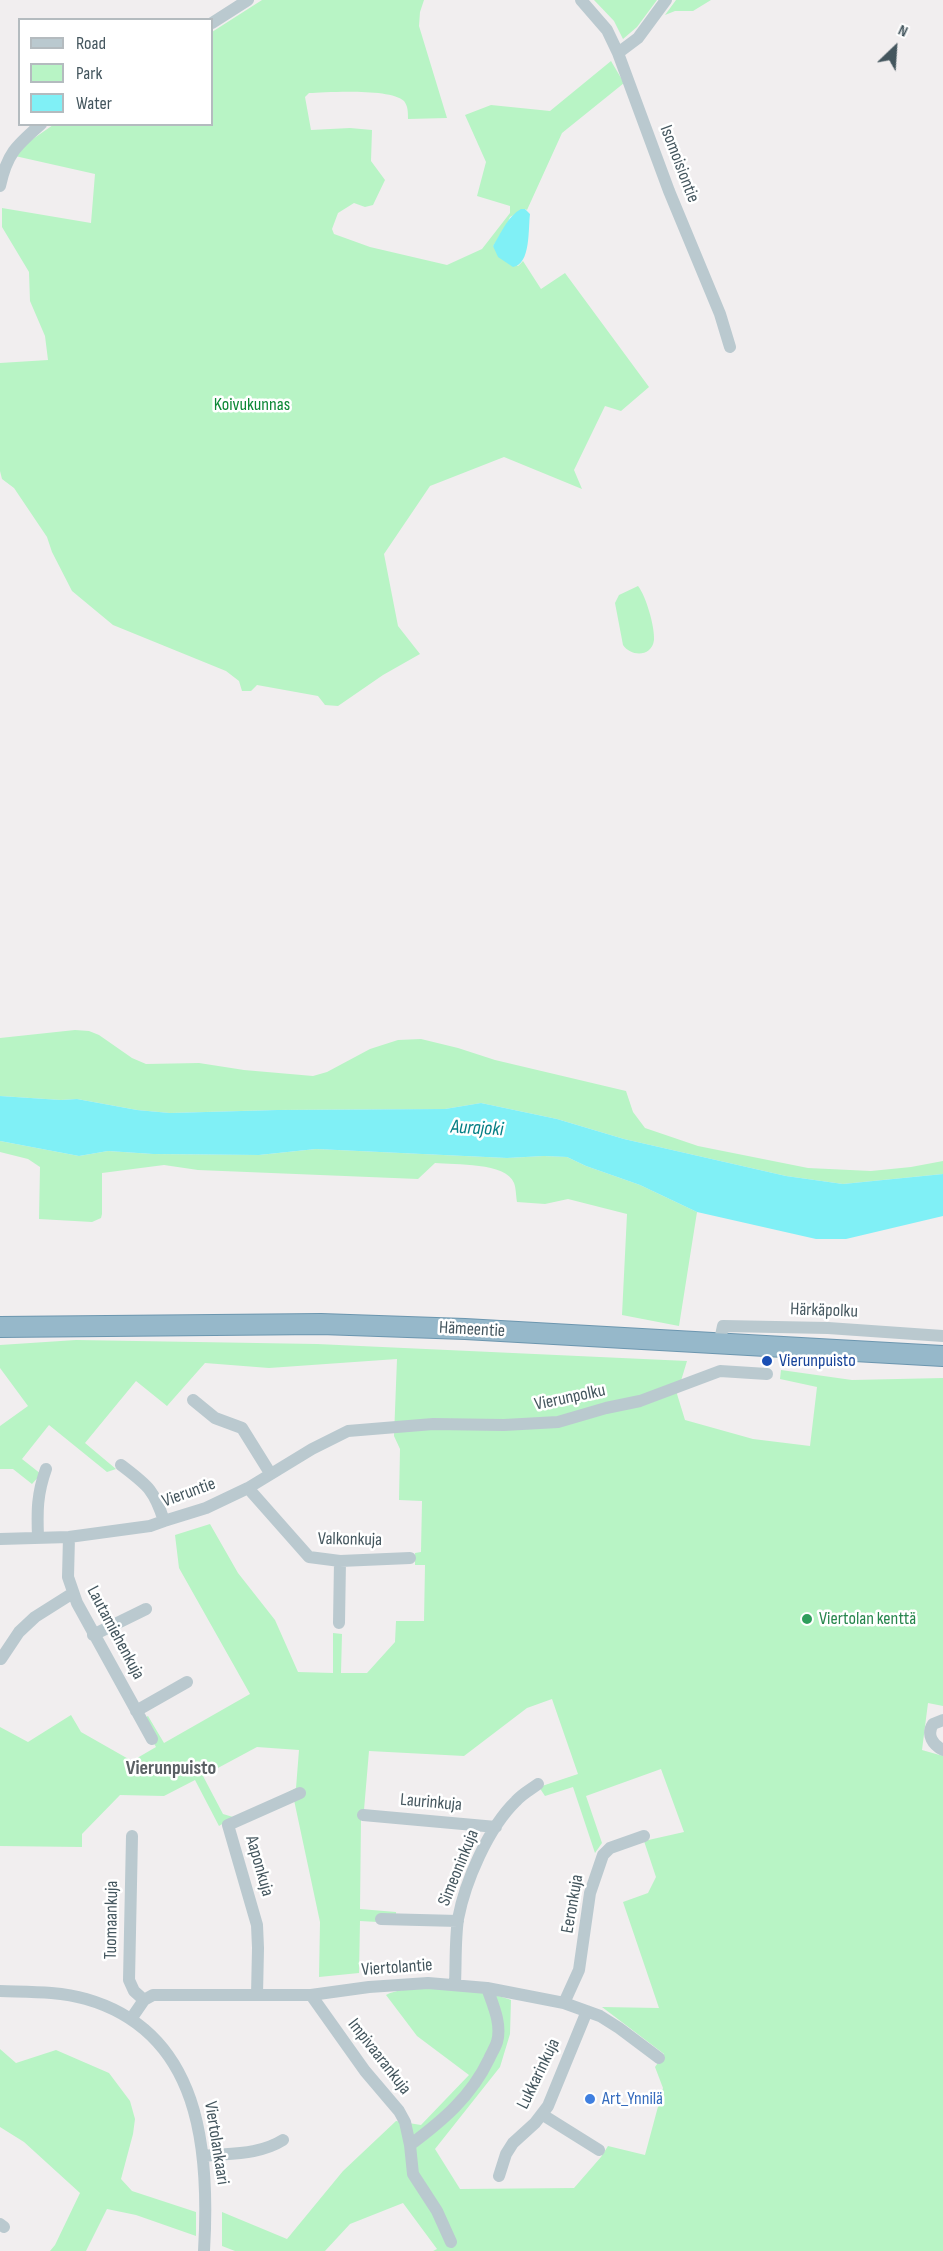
<!DOCTYPE html>
<meta charset="utf-8">
<style>
body{margin:0}
#map{position:relative;width:943px;height:2251px;overflow:hidden;background:#f1eeef;font-family:"Sofia Sans Condensed",sans-serif}
canvas{display:block}
.legend{position:absolute;left:18px;top:18px;width:195px;height:108px;box-sizing:border-box;background:#fff;border:2px solid #b4bbbf;margin:0;padding:8px 10px;list-style:none;font-size:18px;color:#44565e}
.legend li{display:flex;align-items:center;gap:12px;height:30px}
.legend b{width:30px;border:2px solid #b4bbbf}
.north{position:absolute;left:865px;top:18px;width:60px;height:60px;-webkit-text-stroke:4px #fff;paint-order:stroke;rotate:25deg;font-size:16px;font-weight:700;line-height:24px;text-align:center;color:#44565e}
.north::after{content:'';display:block;margin:auto;width:21px;height:27px;background:#44565e;clip-path:polygon(50% 0,100% 100%,50% 72%,0 100%)}
</style>
<div id="map">
<canvas width="943" height="2251"></canvas>
<ul class="legend">
<li><b style="height:8px;background:#bac9cf"></b>Road</li>
<li><b style="height:16px;background:#b8f4c5"></b>Park</li>
<li><b style="height:16px;background:#80f0f6"></b>Water</li>
</ul>
<div class="north">N</div>
</div>
<script>
const context = document.querySelector('canvas').getContext('2d');
context.lineJoin = 'round';
function fill(path, color) {
  context.fillStyle = color;
  context.fill(path, 'evenodd');
}
function trace(path, color, width, dash) {
  context.strokeStyle = color;
  context.lineWidth = width;
  context.lineCap = dash ? 'butt' : 'round';
  context.setLineDash(dash || []);
  context.stroke(path);
}
function drawText(font, color, halo, rows, align = 'center') {
  context.font = font + ' "Sofia Sans Condensed",sans-serif';
  context.lineWidth = 5;
  context.setLineDash([]);
  context.textBaseline = 'middle';
  context.strokeStyle = halo;
  context.fillStyle = color;
  for (const [text, x, y, turn = 0] of rows) {
    context.save();
    context.translate(x, y);
    context.rotate((+turn || 0) * Math.PI / 180);
    context.textAlign = isNaN(turn) ? turn : align;
    if (halo) context.strokeText(text, 0, 0);
    context.fillText(text, 0, 0);
    context.restore();
  }
}
fill(new Path2D(`
 M262,0H424L420,12L419,26L447,118L408,119C408,112 408,106 404,101C391,88 327,92 309,93L305,97L311,130L350,128L372,130L371,161L385,180L373,205L365,207L354,203L338,213L332,229L334,234L370,247L447,265L482,249L510,213V206L477,196L486,162L465,115L491,105L550,111L611,61L624,83L562,133L527,210L525,209L510,217L504,231L493,246L518,266L523,261L541,289L565,273L649,387L621,411L605,406L574,470L582,489L504,457L430,486L384,554L398,626L420,654L383,675L338,706L325,705L318,696L257,685L251,691H242L239,681L226,671L113,625L72,591L52,552L47,537L14,488L2,479L0,471V363L48,360L45,336L30,301L29,272L2,227V208L91,223L95,174L15,156L27,143L53,125L212,124V32Z
 M594,0H657L637,27L623,39L614,21Z
 M676,0H711L693,11H675L665,15Z
 M638,586C646,596 655,627 654,640C652,657 631,657 623,645L615,603L619,595Z
 M75,1030L89,1031L99,1035L132,1058L146,1064L199,1063L244,1070L313,1076L327,1072L370,1049L398,1040L421,1039L458,1048L495,1060L626,1091L633,1112L645,1128L698,1146L808,1168L871,1171L911,1167L943,1161V1174L843,1184L786,1176L624,1139L557,1119L481,1103L445,1109L277,1110L170,1113L137,1110L77,1099L61,1100L0,1096V1038Z
 M0,1141L79,1156L108,1151L153,1154L259,1155L316,1149L507,1158L544,1156L567,1157L586,1166L640,1185L697,1212L679,1326L622,1315L627,1214L568,1199L545,1204L517,1202C516,1196 516,1188 514,1183C506,1162 455,1165 435,1163L418,1179L198,1170L164,1165L102,1173V1214L101,1218L92,1222L39,1219L40,1167L28,1159L0,1152Z
 M76,1340L317,1344L687,1361L677,1394L685,1420L753,1439L810,1446L817,1387L780,1379L781,1370L852,1380L943,1378V1706L928,1703L922,1750L943,1756V2251H433L437,2249L403,2203L350,2224L325,2251H235L222,2246V2212L287,2239L343,2171L396,2121L421,2125L469,2075L417,2036L386,1995C409,1982 486,1990 511,2000L510,2034L500,2067L435,2149L460,2189L574,2188L601,2157L608,2146L645,2155L663,2088L655,2067L664,2054L602,2007L659,2008L623,1902L648,1893L656,1877L644,1841L684,1832L661,1769L586,1796L602,1843L595,1853L573,1787L545,1796L539,1787L578,1774L552,1699L527,1708L464,1756L369,1751L364,1810L361,1819L360,1909L396,1912V1923L360,1921L359,1973L319,1977L320,1922L294,1800L277,1798L296,1788L299,1750L257,1747L203,1776L223,1814L233,1817L219,1826L195,1780L164,1796L120,1795L82,1834V1847L0,1846V1727L28,1742L71,1715L81,1732L132,1761L156,1747L141,1720L148,1716L164,1743L250,1694L179,1568L175,1535L210,1524L238,1573L275,1620L298,1672L333,1673V1633L342,1634L341,1673H367L395,1642L396,1621H424L425,1565H415V1553L421,1552L422,1501L399,1500L400,1449L394,1436L397,1359L269,1368L205,1363L167,1406L136,1381L85,1443L116,1469L107,1472L49,1425L22,1459L41,1474L32,1484L13,1469H0V1426L28,1406L0,1368V1345Z
 M0,2049L16,2063L56,2050L109,2073L130,2101L135,2119L133,2134L121,2179L132,2191L196,2212V2236L136,2215L107,2209L86,2251H50L55,2245L80,2193L24,2142L0,2127Z`), '#b8f4c5');
fill(new Path2D(`
 M521,209H525L530,214C528,229 531,264 513,267L498,257L493,246C501,233 508,216 521,209Z
 M0,1096L61,1100L77,1099L137,1110L170,1113L277,1110L445,1109L481,1103L557,1119L624,1139L786,1176L843,1184L943,1174V1216L846,1239H816L697,1212L640,1185L586,1166L567,1157L544,1156L507,1158L316,1149L259,1155L153,1154L108,1151L79,1156L0,1141Z`), '#80f0f6');
const trunk = new Path2D(`
 M0,1327L321,1324L465,1329L943,1356`);
trace(trunk, '#6c96af', 22);
trace(new Path2D(`
 M581,0L607,30L618,53L669,191L720,314L730,347
 M212,23L248,0
 M618,53L638,38L666,0
 M0,186C7,153 17,145 41,124
 M719,1345L723,1326L828,1328L943,1336
 M193,1400L215,1418L242,1428L270,1473
 M121,1465C147,1485 154,1489 164,1521
 M248,1488L309,1557L340,1561L410,1558
 M38,1537C37,1511 37,1494 46,1469
 M69,1537L68,1577L77,1603L152,1739
 M0,1539L69,1537L150,1526L164,1521L206,1508L248,1488L312,1449L348,1431L433,1424L504,1425L558,1422L606,1408L640,1401L720,1371L767,1374
 M339,1623L340,1561
 M93,1635L146,1609
 M1,1659L19,1632L35,1617L73,1593
 M136,1711L187,1682
 M943,1720L933,1724C926,1735 933,1745 943,1750
 M363,1815L496,1827
 M132,1836L129,1980L134,1991L144,2000
 M381,1919L458,1921
 M455,1984C456,1962 455,1940 458,1919C465,1882 488,1828 516,1801C522,1794 530,1790 538,1784
 M0,1991C28,1992 59,1991 86,1999C201,2032 210,2150 204,2251
 M257,1995L258,1948L257,1925L228,1825L300,1793
 M311,1995L365,2071L399,2111L405,2122L410,2145
 M564,2003L579,1970L590,1893L603,1855L610,1848L644,1836
 M131,2019L144,2000L153,1995H311L369,1987L428,1983L487,1988L564,2003L600,2016L619,2028L659,2058
 M543,2115L599,2150
 M203,2156C231,2153 259,2155 283,2140
 M499,2176L506,2154L513,2143L535,2123L548,2106L587,2011
 M0,2224L4,2227
 M451,2242L437,2211L413,2174L410,2145C442,2121 471,2097 489,2059C491,2054 495,2048 497,2042C502,2024 493,2005 487,1988`), '#bac9cf', 12);
trace(trunk, '#96b8ca', 20);
for (const [x, y, r, color] of [
 [767,1361,6,"#1a4fb4"],
 [807,1619,6,"#2e9e5b"],
 [590,2099,6,"#3f7fe0"]
]) {
  const dot = new Path2D();
  dot.arc(x, y, r, 0, 2 * Math.PI);
  context.fillStyle = color;
  context.fill(dot);
  trace(dot, '#fff', 2);
}
drawText('18px', '#44565e', '#fff', [
 ["Isomoisiontie",679,164,69],
 ["Härkäpolku",824,1311,2],
 ["Hämeentie",472,1330,3],
 ["Vierunpolku",570,1398,-12],
 ["Vieruntie",189,1493,-20],
 ["Valkonkuja",350,1540,1],
 ["Lautamiehenkuja",115,1633,62],
 ["Laurinkuja",431,1803,5],
 ["Aaponkuja",259,1866,74],
 ["Simeoninkuja",459,1868,-68],
 ["Eeronkuja",573,1904,-80],
 ["Tuomaankuja",112,1920,-89],
 ["Viertolantie",397,1968,-4],
 ["Impivaarankuja",379,2057,52],
 ["Lukkarinkuja",539,2074,-64],
 ["Viertolankaari",216,2143,81]
]);
drawText('18px', '#0d8836', '#fff', [
 ["Koivukunnas",252,405]
]);
drawText('18px', '#164399', '#fff', [
 ["Vierunpuisto",779,1361]
], 'left');
drawText('18px', '#27864d', '#fff', [
 ["Viertolan kenttä",819,1619]
], 'left');
drawText('18px', '#366cbe', '#fff', [
 ["Art_Ynnilä",602,2099]
], 'left');
drawText('italic 20px', '#057e84', '#fff', [
 ["Aurajoki",477,1129,3]
]);
drawText('bold 20px', '#5a6064', '#fff', [
 ["Vierunpuisto",171,1769]
]);
</script>
